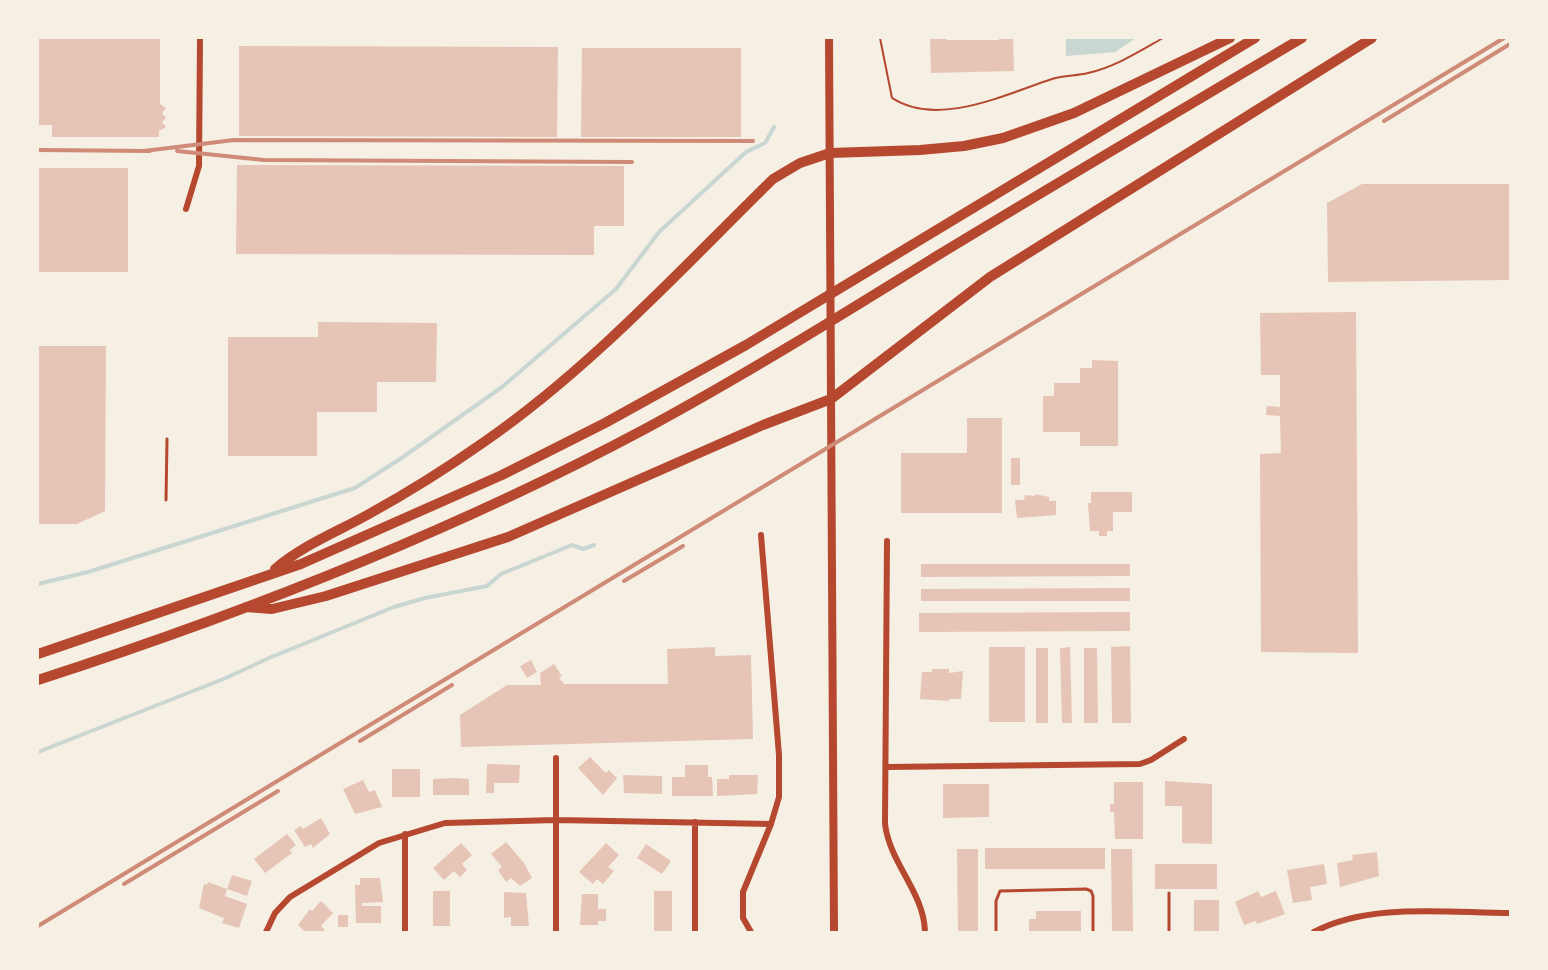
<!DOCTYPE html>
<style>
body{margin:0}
#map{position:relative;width:1548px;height:970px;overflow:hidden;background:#f6efe4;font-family:"Source Sans 3",sans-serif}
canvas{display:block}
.frame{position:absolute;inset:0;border:39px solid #f6efe4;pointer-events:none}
</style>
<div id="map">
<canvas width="1548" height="970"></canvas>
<div class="frame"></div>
</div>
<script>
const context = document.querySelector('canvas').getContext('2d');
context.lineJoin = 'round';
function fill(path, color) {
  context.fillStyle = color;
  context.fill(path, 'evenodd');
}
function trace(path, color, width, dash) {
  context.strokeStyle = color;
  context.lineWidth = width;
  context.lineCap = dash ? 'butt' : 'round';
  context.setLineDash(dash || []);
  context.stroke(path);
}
fill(new Path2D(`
 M1066,38H1136L1115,52L1066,56Z`), '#c9d6d2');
trace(new Path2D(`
 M38,584L88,572L355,488L403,457L502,387L616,289L659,232L746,152L765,143L774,127
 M38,752L226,678L269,658L394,607L425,598L487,586L501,574L572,545L583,549L594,545`), '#c9d6d2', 4);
fill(new Path2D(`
 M38,38H160V104L166,108L162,113L166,118L162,122L166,127L159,131V137H52V125H38Z
 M930,38H947V40H999V38H1013L1014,71L931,73Z
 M239,46L558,47L557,137L239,136Z
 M582,48H741V137H581Z
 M237,165L624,166V226H594V255L236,254Z
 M38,168H128V272H38Z
 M1362,184H1510V280L1328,282L1327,203Z
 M1356,312L1358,653L1261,652L1260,454L1281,453L1280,416L1266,415L1267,406L1280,407V375H1261L1260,313Z
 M318,322L437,323L436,382H377V412H317V456H228V337H318Z
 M38,346H106L105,511L77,524H38Z
 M1092,360L1118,361V446H1080V432H1043V396H1054V383H1080V368H1092Z
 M967,418H1002V513H901V453H967Z
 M1011,458H1020V485H1011Z
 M1091,492H1132V512H1113V531H1107V536H1099V531H1090L1088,503H1091Z
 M1035,494L1049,497V501H1056V515L1017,518L1015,500H1024L1025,495L1035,496Z
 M921,564H1130V576L921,577Z
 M1130,588V601H921V589Z
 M1130,612V631L919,632V613Z
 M1130,646L1131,723H1112L1111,647Z
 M715,647V656L751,655L753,739L461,747L460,715L507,685H541L540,673L554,664L562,676L559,678L564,684H668L667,649Z
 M989,647H1025V722H989Z
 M1070,647L1072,723H1062L1060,648Z
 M1036,648H1048V723H1036Z
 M1084,648H1097L1098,723H1084Z
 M531,660L537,672L527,678L520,666Z
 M932,669H949V673L963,671L961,699H949V701L920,699L922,672H932Z
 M590,757L606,773L609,770L617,778L603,795L578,768Z
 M487,764L520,765L519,783H494V793H486Z
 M685,765H708V777H712L713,796H672V777H685Z
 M392,769H420V797H392Z
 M623,775L662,776V794L624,793Z
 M729,775H758L757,794L717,796V779H729Z
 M456,778L469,779V795H433V779Z
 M363,780L369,792L375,790L382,807L355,814L343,789Z
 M1165,781L1212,784V844L1182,843V806H1165Z
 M1114,782H1143V839H1115L1114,812H1110V804H1114Z
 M943,784H989V817L943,818Z
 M321,818L330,834L313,848L311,844L305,847L294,830L301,826L303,829Z
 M287,834L296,845L290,850L292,853L265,873L254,859Z
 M506,842L524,863L532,878L520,886L511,878L506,882L498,870L502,867L491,854Z
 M461,843L472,855L462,864L467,870L460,877L454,871L444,880L433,868Z
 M606,843L619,855L608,867L614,871L603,884L597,879L593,884L579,872Z
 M646,844L671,861L662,874L637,858Z
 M985,848H1105V869H985Z
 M957,849H978V932H958Z
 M1111,849H1132L1133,932H1112Z
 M1377,852L1379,876L1340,887L1337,863L1353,860L1352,855Z
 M1155,864H1217V889H1155Z
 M1324,864L1327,884L1310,887L1312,900L1293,903L1287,870Z
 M232,875L252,881L247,896L227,889L225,896L247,904L239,928L222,923L224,918L199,908L204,884L207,885L208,882L227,889Z
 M360,878H380L383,902L362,903V906H381V923H356L355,885H360Z
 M433,891H450V926H433Z
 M654,891H672V932H654Z
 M1258,891L1261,897L1276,891L1285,914L1257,924L1256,921L1244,925L1235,902Z
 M504,892L526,893L529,926H511V917L504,918Z
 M582,894H598V909H606V921H598V925H580Z
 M1194,900H1219V932H1194Z
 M321,901L333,913L321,926L325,930L323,932H305L298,925L310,909L312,911Z
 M1036,911H1081V932H1029V919H1036Z
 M338,915H348V927H338Z`), '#e6c5b7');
trace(new Path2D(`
 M880,38L892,98C938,128 1006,94 1052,79C1064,75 1076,76 1088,73C1115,67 1140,51 1163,38`), '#b5482f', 2);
trace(new Path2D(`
 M166,500L167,439
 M1169,893V932
 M996,932V901L1000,891L1086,889L1091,891L1093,896V932`), '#b5482f', 3);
trace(new Path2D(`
 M186,209L199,166L200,38
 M887,541L885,824C890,864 924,892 925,932
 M887,767L1140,764L1151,760L1184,739
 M405,834V932
 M266,932L275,913L290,897L379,843L445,823L556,820L771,824
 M556,932V758
 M695,932V822
 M751,932L743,918V892L771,824L779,797V755L761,535
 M1314,932C1369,902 1449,913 1510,913`), '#b5482f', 6);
trace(new Path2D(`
 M829,38L834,932`), '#b5482f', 8);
trace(new Path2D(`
 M275,569C303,545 337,532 369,514C409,492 447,468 484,442C591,368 681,269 773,179L800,163L830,153L920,150L964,146L1003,138L1074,113L1230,38
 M246,607L272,609L326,596L508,537L763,425L831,399L990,277L1372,38
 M38,654L301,564L502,475L605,423L746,345L1255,38
 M38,680C245,613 452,532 645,429C745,375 843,314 940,254C1060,181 1181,110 1302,38`), '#b5482f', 10);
trace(new Path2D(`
 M1384,121L1510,44
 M38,150L150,151
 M144,151L234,140L753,141
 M177,151L264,160L632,162
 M624,581L683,546
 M360,741L452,685
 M124,884L278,791
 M38,926L1504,38`), '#cf8b77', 4);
</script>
